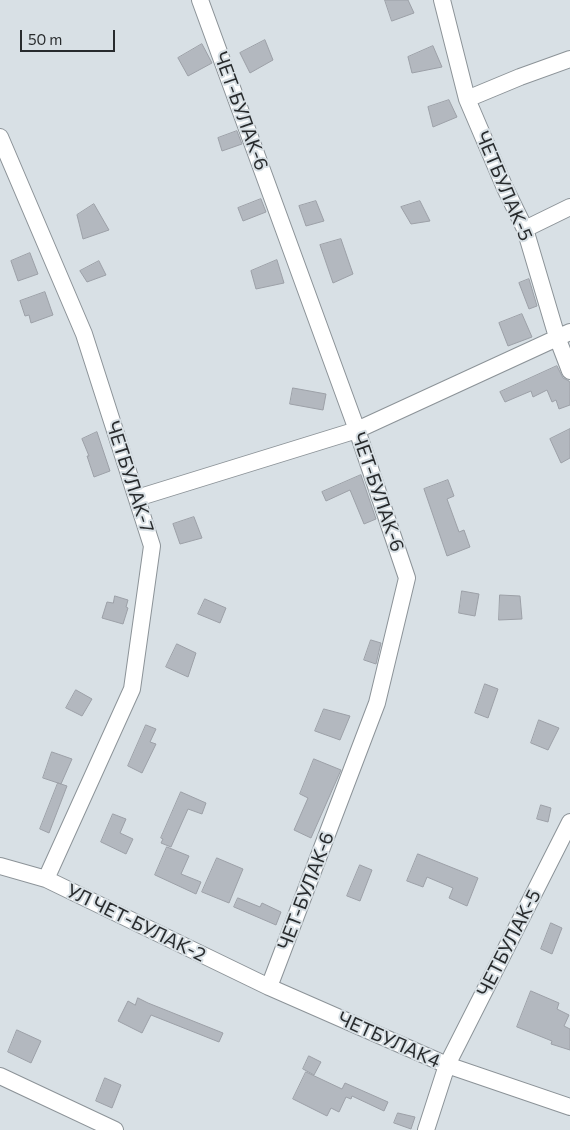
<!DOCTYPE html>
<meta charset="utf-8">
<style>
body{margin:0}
#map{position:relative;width:570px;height:1130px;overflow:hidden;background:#d8e0e5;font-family:Commissioner,sans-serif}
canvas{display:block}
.scale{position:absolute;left:20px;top:30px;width:95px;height:22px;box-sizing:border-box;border:2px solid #282b2d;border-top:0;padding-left:6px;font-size:15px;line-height:18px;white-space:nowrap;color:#282b2d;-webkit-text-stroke:4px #d8e0e5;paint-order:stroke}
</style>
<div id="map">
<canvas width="570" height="1130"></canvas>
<div class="scale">50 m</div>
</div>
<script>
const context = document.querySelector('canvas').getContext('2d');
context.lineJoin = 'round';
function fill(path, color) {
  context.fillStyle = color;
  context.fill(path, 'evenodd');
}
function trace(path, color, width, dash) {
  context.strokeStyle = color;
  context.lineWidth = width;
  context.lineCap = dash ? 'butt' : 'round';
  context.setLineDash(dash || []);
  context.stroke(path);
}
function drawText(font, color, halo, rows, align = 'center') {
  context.font = font + ' Commissioner,sans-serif';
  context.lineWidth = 4;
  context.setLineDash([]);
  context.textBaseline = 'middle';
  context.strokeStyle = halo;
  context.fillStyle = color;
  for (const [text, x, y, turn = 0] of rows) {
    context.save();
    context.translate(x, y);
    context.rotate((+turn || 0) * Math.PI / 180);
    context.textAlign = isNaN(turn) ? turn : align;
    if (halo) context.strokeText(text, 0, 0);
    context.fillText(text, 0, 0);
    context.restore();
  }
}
const building = new Path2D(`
 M385,0H408L414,13L392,21Z
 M265,40L273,60L250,73L240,53Z
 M202,44L212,63L188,76L178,58Z
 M433,46L442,67L412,73L408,57Z
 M449,100L457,117L433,127L428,107Z
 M237,131L242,144L222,151L218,138Z
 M261,199L266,212L243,221L238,208Z
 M316,201L324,221L306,226L299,206Z
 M420,201L430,221L411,224L401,207Z
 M94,204L109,230L83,239L77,215Z
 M341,239L353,274L333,283L320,245Z
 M30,253L38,274L18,281L11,261Z
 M277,260L284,283L256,289L251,271Z
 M99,261L106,275L87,282L80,271Z
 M529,279L537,306L529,309L519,283Z
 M45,292L53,315L31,323L29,315L25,316L20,301Z
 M522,314L532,337L508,346L499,323Z
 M557,366L563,378L569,381L570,383V405L559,409L556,400L552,402L547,390L533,397L531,391L505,402L500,392Z
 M293,388L326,394L323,410L290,404Z
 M570,429V458L561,463L550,439Z
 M97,432L110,471L94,477L87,456H89L82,439Z
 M361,475L376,519L364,524L350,490L326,501L322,492Z
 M448,480L454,496L447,499L459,532L464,530L470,547L447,556L424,489Z
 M194,517L202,538L180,544L173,524Z
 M462,591L479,594L475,616L459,613Z
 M500,595L520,596L522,619L499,620Z
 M115,596L128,600L126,607L128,608L123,624L102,618L107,602L113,603Z
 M205,599L226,608L220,623L198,614Z
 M371,640L381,643L376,664L364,660Z
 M177,644L196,653L188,677L166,667Z
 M485,684L498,689L488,718L475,713Z
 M76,690L92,699L82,716L66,708Z
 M324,709L350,716L340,740L315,731Z
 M539,720L559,728L548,750L531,743Z
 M146,725L156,729L150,742L156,744L142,773L128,766Z
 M52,752L72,759L61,784L43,778Z
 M314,759L341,770L311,838L294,830L308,798L300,794Z
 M58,783L67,786L49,833L40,829Z
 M181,792L206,803L202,814L188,809L171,847L161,843L163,839L161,838Z
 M541,805L551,808L548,822L537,819Z
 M113,814L126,819L120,833L133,839L126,854L101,842Z
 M167,847L189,856L181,874L201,882L196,894L155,875Z
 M418,854L478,878L467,906L449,898L453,888L427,877L423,887L407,881Z
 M217,858L243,869L229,903L202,892Z
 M360,865L372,870L360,901L347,896Z
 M238,898L260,907L262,903L281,912L276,925L234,907Z
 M551,923L562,928L552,954L541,949Z
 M531,991L559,1003L557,1009L569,1015L564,1026L570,1029V1050L551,1044L552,1041L517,1027Z
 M138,998L148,1003L223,1033L219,1042L151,1015L142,1033L118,1021L128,1001L135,1005Z
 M17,1030L41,1041L31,1063L8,1052Z
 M309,1056L321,1062L314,1075L303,1069Z
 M306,1072L342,1089L345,1083L388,1102L384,1111L352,1096L351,1099L346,1097L339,1112L331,1108L327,1116L293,1099Z
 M105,1078L121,1085L112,1108L96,1101Z
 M398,1113L415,1117L411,1129L394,1123Z`);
fill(building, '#b3b8bf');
trace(building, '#9ca0a7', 1);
const minor = new Path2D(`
 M200,0L357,430L407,578L377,703L269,987
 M442,0L467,99L505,188L525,229L557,337L570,371
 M467,99L520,77L570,59
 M0,137L84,334L152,546L132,689L46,879
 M525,229L570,207
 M137,498L357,430L570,332
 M570,822L447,1065L570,1107
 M0,866L46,879L269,987L447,1065L426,1130
 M0,1076L115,1130`);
trace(minor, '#8c9398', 18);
trace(minor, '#fff', 16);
drawText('19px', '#282b2d', '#d8e0e5', [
 ["ЧЕТ-БУЛАК-6",241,111,70],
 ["ЧЕТБУЛАК-5",504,186,67],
 ["ЧЕТБУЛАК-7",130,477,72],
 ["ЧЕТ-БУЛАК-6",378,492,71],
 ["ЧЕТ-БУЛАК-6",306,891,-69],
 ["УЛ ЧЕТ-БУЛАК-2",136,923,26],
 ["ЧЕТБУЛАК-5",509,943,-63],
 ["ЧЕТБУЛАК4",389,1040,24]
]);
</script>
